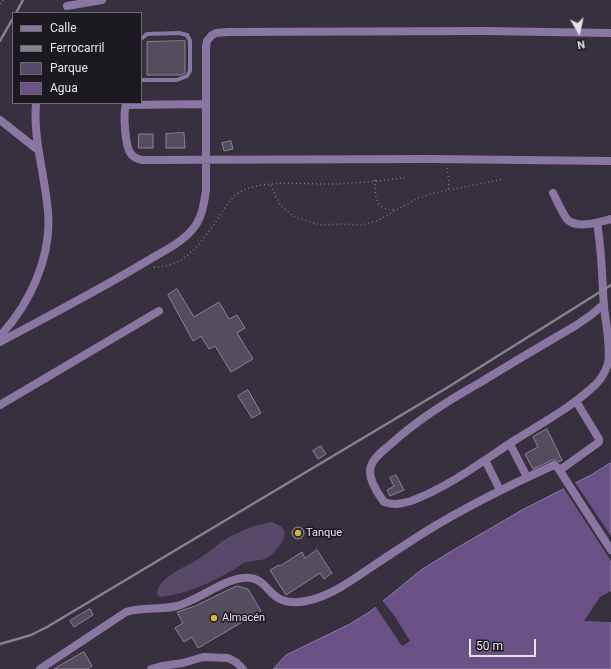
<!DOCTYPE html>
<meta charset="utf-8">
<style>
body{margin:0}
#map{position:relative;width:611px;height:669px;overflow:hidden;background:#36303f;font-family:Roboto,sans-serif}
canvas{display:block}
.legend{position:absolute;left:12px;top:12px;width:130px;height:92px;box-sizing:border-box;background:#1c1920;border:1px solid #6d6a72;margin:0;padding:5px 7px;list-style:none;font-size:12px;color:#e7e3ec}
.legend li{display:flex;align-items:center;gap:8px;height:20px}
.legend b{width:20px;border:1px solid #6d6a72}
.north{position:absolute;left:559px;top:12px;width:40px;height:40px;-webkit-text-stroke:3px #1c1920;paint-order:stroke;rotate:171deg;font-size:11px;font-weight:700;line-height:16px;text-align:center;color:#e7e3ec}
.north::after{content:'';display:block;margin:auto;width:14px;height:18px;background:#e7e3ec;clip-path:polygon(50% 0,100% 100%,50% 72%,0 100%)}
.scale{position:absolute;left:469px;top:639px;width:67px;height:18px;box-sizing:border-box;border:2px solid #e7e3ec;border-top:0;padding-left:5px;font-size:12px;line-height:14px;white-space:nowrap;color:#e7e3ec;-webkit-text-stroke:3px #1c1920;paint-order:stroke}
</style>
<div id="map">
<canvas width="611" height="669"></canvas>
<ul class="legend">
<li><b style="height:5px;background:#8977a1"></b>Calle</li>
<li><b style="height:5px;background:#87828f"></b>Ferrocarril</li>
<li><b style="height:11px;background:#58496b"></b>Parque</li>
<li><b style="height:11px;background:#6a5287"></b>Agua</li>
</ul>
<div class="north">N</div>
<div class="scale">50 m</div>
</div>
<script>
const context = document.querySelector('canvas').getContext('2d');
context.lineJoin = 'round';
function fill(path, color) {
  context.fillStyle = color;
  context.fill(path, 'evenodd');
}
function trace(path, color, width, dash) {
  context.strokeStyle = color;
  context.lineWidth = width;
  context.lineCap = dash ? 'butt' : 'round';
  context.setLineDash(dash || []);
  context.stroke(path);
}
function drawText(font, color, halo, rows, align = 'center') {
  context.font = font + ' Roboto,sans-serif';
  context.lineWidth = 3;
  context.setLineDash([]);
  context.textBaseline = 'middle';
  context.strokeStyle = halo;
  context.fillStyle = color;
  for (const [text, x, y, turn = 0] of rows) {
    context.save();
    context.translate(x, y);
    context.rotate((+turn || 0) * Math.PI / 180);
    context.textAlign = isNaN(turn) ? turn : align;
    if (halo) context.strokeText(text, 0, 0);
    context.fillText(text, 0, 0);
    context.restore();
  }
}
fill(new Path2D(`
 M272,522C289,528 287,537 277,549C273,553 270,557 265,559C259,561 251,560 244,563C240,565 236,569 231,571C208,584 186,594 160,597L157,594C157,579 184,567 195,561C206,555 215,546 226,539C240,531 256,524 272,522Z`), '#58496b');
const water = new Path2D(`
 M611,463V669H273L286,655L350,624L371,611L421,570L450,552L522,510L591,475Z`);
fill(water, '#6a5287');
trace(water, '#907ea5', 1);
fill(new Path2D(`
 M574,481L611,536V561L563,487Z
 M611,591V622L584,621L600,597Z
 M382,600L396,618L410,641L402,646L375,606Z`), '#36303f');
const building = new Path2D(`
 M185,41V73L181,75H147V42Z
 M184,133L185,148H166V134Z
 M139,134H153V148H139Z
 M231,141L233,149L224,151L222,143Z
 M177,289L194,317L219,302L229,319L237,315L245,328L237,333L253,359L231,372L215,346L209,349L201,336L193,341L168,295Z
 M248,390L261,413L252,418L238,396Z
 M547,429L562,460L559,462L555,460H552L533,469L525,454L538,447L533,437Z
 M321,446L326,454L318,459L313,451Z
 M396,475L404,490L390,496L387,490L394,486L390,478Z
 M292 533a6 6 0 1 1 12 0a6 6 0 1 1-12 0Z
 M317,550L332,573L324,579L320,573L286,595L270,570L279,565L280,566L302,552L305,558Z
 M237,586L248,589L261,611L198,648L192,637L184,642L175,628L183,623L177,612L195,606Z
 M90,609L93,615L74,627L70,621Z
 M84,652L92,666L88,669H54Z`);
fill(building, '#544d5d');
trace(building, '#8a8395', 1);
trace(new Path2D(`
 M0,4L3,0
 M447,168L449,182L448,190
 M375,180C375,196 375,210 394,210
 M271,185L280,205L293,216L320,225L341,224L361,225L377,221L416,199L434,193L504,179
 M154,267C188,268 206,235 223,211C228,203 233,195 242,191C266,179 307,185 335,184C358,183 384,181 407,177`), '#7f7986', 1.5, [1, 3]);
trace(new Path2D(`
 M141,39L147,34L179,33L187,35L190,41V71L187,76L177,80H141`), '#8977a1', 4);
trace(new Path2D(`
 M67,6L102,0
 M206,104L126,105C123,113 125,147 131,154C134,158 137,159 142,160L432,159L611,161
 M0,120L38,150
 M553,193C557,201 561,210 566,218C575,230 599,222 611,219
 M597,223C602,251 602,279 604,307C606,325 611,346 608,364C605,372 601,380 595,385C572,407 542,423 515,440C483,461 447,488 411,501C402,504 392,505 384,502C378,494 367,477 371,466C374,457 384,450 391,444C418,419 449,400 481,382C512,363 544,344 575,326L591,315L604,304
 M0,336C30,304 52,256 48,212C45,174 33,141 36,103
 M0,342C50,315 99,290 147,261C162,252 181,243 192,230C202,219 204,204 206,190V46L207,41L212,35L216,33L228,32L485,31L611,33
 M0,405L159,311
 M510,444L527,477
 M485,460L500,490
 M560,470L599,442V439L576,401
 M40,669L126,612C142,607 161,610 177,606C199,600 229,575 250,578C261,579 266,588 274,595C284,604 299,603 311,600C333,594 351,581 370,568C388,556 406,544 425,532C467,506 510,485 554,465L558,468L611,550
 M151,669L162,666L183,663L203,657L228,658L236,662L243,669`), '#8977a1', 8);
trace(new Path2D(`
 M16,13L23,0
 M0,41L13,18
 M0,644L31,635L47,627L445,389L611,285`), '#87828f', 2.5);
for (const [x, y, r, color] of [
 [298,533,4,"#d6b534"],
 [214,618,4,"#d6b534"]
]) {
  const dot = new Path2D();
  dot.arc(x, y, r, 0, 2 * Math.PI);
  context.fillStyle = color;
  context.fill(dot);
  trace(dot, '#1c1920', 1.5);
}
drawText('11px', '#e7e3ec', '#1c1920', [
 ["Tanque",306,533],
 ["Almacén",222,618]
], 'left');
</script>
